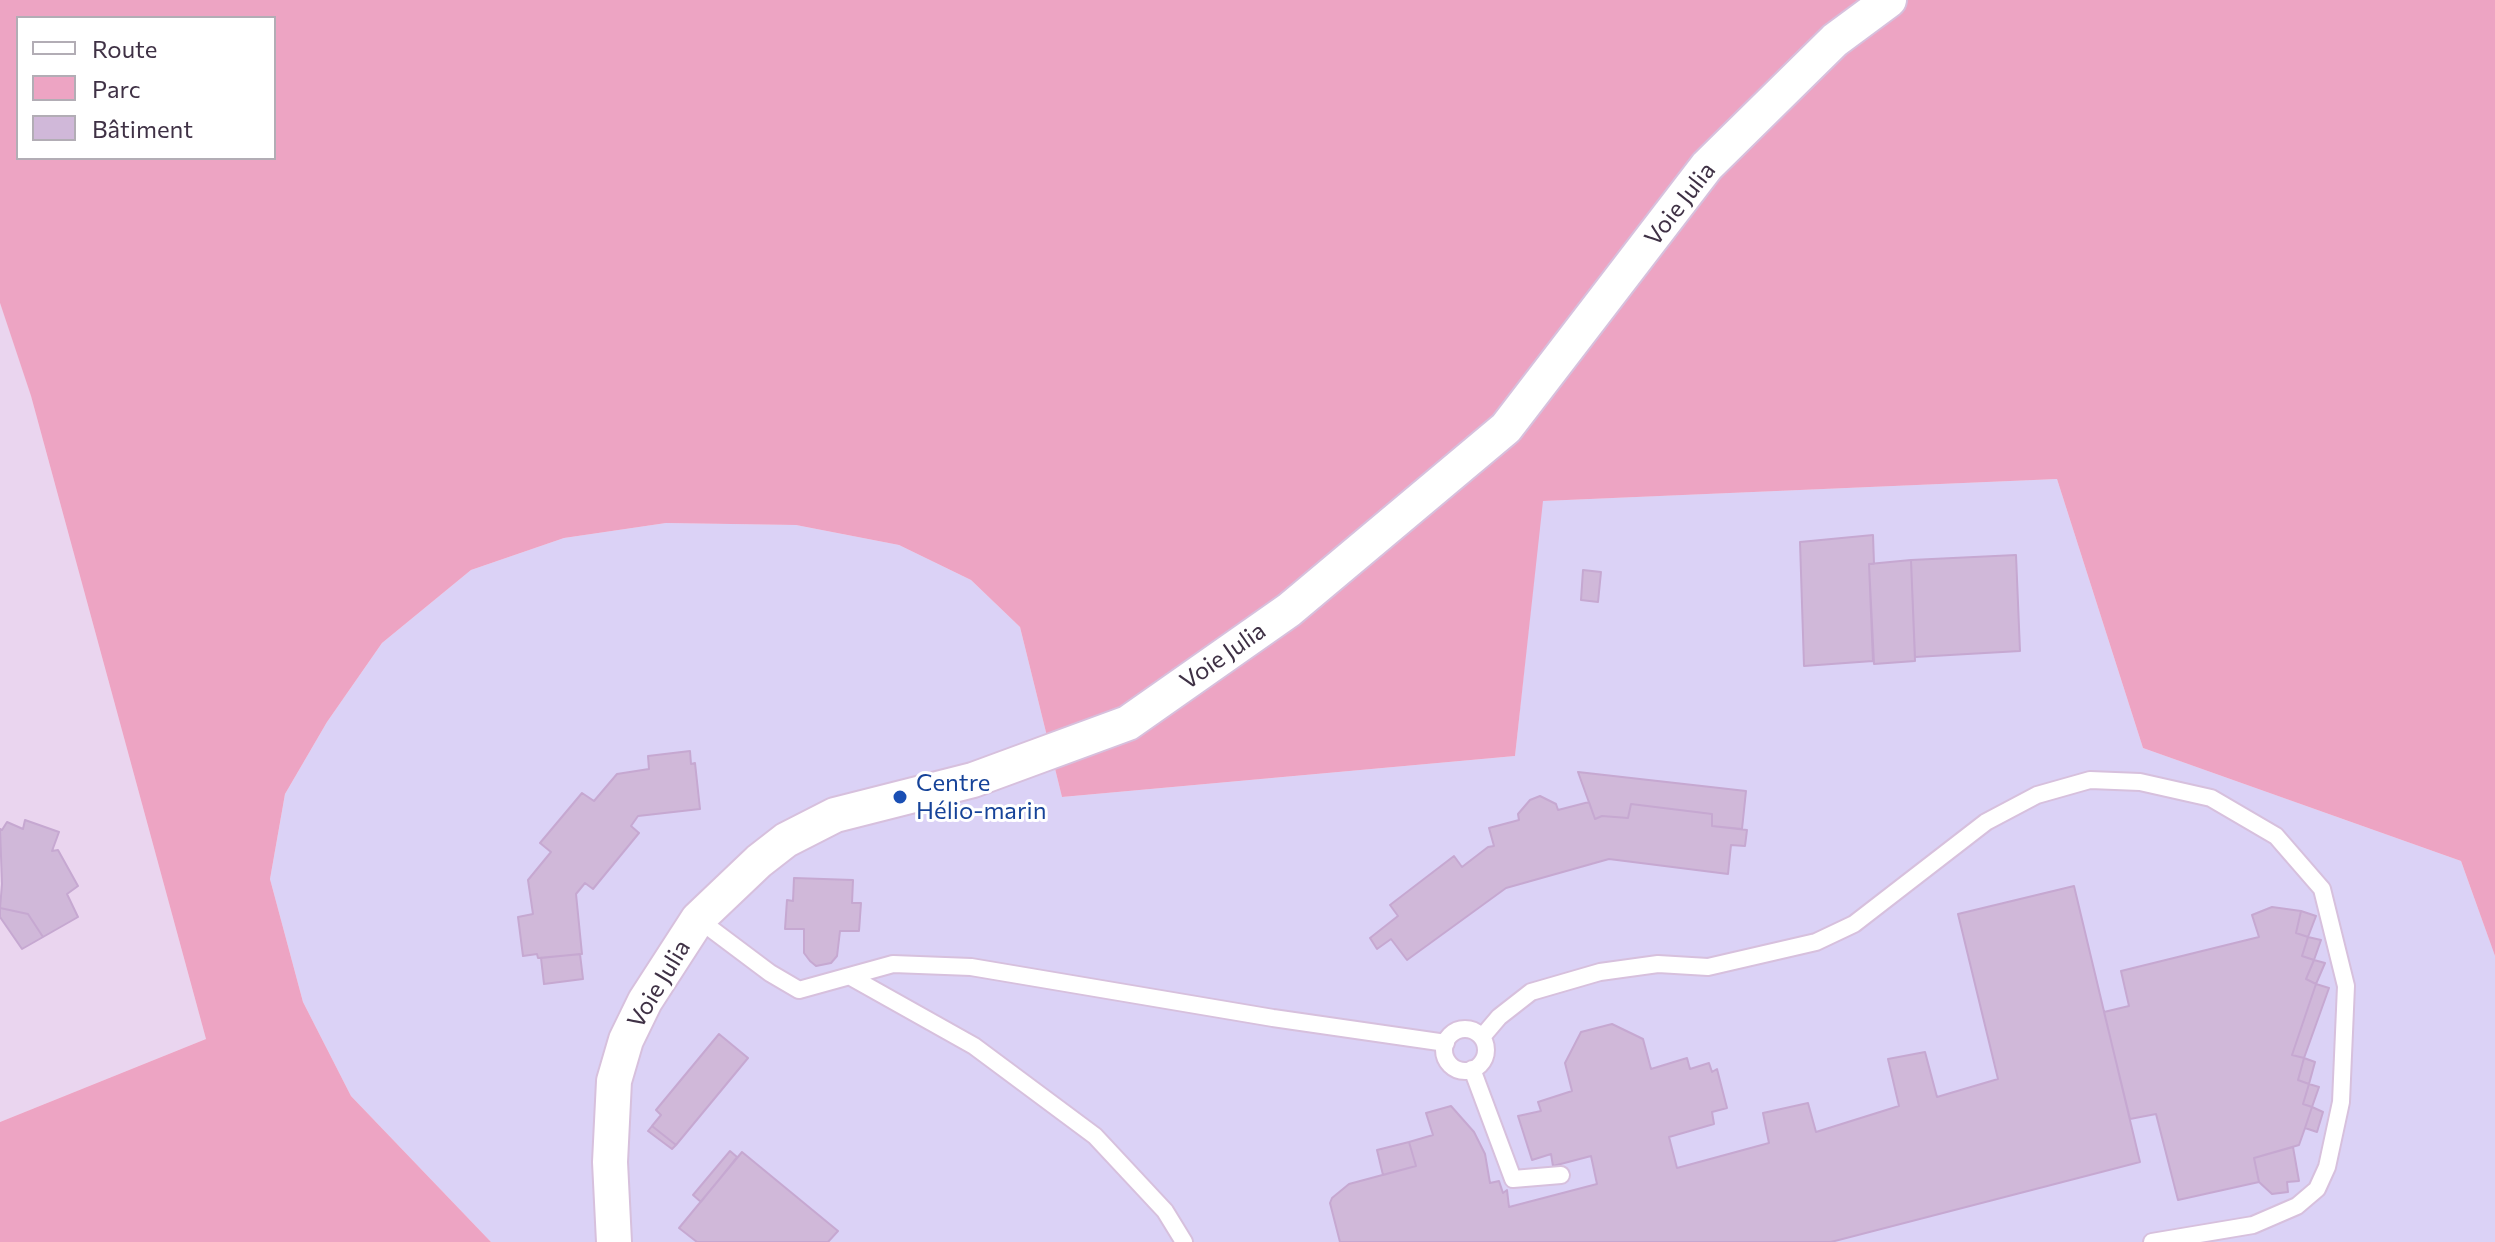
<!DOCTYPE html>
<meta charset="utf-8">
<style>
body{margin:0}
#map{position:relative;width:2495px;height:1242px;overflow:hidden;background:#f0e1f3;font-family:Commissioner,sans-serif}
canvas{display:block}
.legend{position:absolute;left:16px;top:16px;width:260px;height:144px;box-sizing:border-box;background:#fff;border:2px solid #b2adb5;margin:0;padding:10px 14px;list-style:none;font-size:24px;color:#3f3145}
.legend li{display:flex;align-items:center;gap:16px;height:40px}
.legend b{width:40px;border:2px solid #b2adb5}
</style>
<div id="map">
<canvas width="2495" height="1242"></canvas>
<ul class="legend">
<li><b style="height:10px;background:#fff"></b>Route</li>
<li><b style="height:22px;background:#eda4c3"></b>Parc</li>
<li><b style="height:22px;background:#d0b8d9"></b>Bâtiment</li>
</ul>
</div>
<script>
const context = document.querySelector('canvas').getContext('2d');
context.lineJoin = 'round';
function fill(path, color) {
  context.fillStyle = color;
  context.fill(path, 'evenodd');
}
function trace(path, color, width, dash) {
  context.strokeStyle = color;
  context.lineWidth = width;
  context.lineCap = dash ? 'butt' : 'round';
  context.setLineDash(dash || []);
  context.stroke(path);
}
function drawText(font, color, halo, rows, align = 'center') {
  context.font = font + ' Commissioner,sans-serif';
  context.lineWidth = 6;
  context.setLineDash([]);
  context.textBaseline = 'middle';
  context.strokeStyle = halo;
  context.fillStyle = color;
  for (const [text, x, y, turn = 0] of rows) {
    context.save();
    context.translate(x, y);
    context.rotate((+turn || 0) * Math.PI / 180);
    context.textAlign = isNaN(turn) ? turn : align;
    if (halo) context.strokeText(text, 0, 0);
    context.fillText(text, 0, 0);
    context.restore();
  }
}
fill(new Path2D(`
 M0,303L31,396L206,1039L0,1122Z`), '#ead5ef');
fill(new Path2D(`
 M2057,479L2143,748L2461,861L2495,956V1242H491L351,1096L303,1002L270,879L285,794L327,722L382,643L471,570L564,538L666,523L796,525L899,545L971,580L1020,627L1062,797L1515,756L1542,501Z`), '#dbd2f6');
fill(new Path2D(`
 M0,0H2495V956L2461,861L2143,748L2057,479L1543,501L1515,756L1062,797L1020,627L971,580L899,545L796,525L666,523L564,538L471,570L382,643L327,722L285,794L270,879L303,1002L351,1096L491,1242H0V1122L206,1039L31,396L0,303ZM18,18H274V158H18Z`), '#eda4c3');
const building = new Path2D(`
 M1873,535L1874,564H1869L1873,661L1804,666L1800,542Z
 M2016,555L2020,651L1915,657L1911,560Z
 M1911,560L1915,661L1874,664L1869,564Z
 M1583,570L1601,572L1598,602L1581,600Z
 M690,751L691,764L695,763L700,809L638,816L631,826L639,833L593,889L585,883L576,894L582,954L538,958L537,954L523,956L518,917L533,914L528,880L551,852L540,843L582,793L594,801L617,774L649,769L648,756Z
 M1578,772L1746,791L1742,829L1712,826V814L1631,804L1628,818L1602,816L1595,819Z
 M1540,796L1556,804L1558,810L1589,802L1595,819L1602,816L1628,818L1631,804L1712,814V826L1747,830L1745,846L1731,845L1728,874L1609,859L1506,888L1407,960L1391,939L1377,949L1370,938L1398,916L1390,905L1454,856L1462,867L1488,847L1494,846L1489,828L1519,820L1518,814L1530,800Z
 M25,820L59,832L52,851L58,850L78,886L67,894L78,917L43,937L28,914L0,908L2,884L0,829L2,830L7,822L23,829Z
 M794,878L853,880L852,903H861L859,931H840L837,956L831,963L816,966L810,961L804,953V929H785L787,900L793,901Z
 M2074,886L2140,1162L1831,1242H1340L1330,1203L1332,1198L1349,1184L1416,1166L1409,1142L1433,1135L1426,1113L1451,1106L1474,1132L1485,1154L1490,1183L1499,1181L1503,1193L1507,1190L1509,1207L1597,1184L1591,1156L1553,1166L1551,1154L1532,1160L1518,1116L1541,1111L1538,1102L1572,1091L1565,1063L1581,1032L1612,1024L1643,1039L1651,1069L1687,1058L1690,1069L1709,1063L1712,1072L1717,1069L1727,1108L1712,1112L1714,1124L1669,1137L1677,1168L1769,1143L1763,1113L1808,1103L1816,1132L1899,1106L1888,1059L1925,1052L1937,1097L1998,1079L1958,914Z
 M2272,907L2301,911L2296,933L2308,937L2302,956L2314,960L2306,979L2316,984L2292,1055L2304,1058L2298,1080L2309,1084L2303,1104L2312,1107L2305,1128L2299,1145L2254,1158L2259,1182L2178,1200L2156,1114L2130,1119L2104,1012L2129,1006L2121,971L2259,937L2252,915Z
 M0,908L28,914L43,937L22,949L0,917Z
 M2301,911L2316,916L2308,937L2296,933Z
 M2308,937L2321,940L2314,960L2302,956Z
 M580,954L583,979L544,984L541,958Z
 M2314,960L2325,963L2316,984L2306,979Z
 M2316,984L2329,988L2304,1058L2292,1055Z
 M719,1034L748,1058L676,1145L652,1126L661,1115L656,1110Z
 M2304,1058L2315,1062L2309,1084L2298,1080Z
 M2309,1084L2319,1087L2312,1107L2303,1104Z
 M2312,1107L2323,1112L2317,1132L2305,1128Z
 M652,1126L676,1145L672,1149L648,1131Z
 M1409,1142L1416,1166L1383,1175L1377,1150Z
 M2293,1147L2299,1181L2287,1182L2288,1192L2272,1194L2259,1182L2254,1158Z
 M730,1151L737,1157L701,1202L693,1195Z
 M742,1152L838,1231L828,1242H697L679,1228Z`);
fill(building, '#d0b8d9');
trace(building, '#c6a8d1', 2);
const service = new Path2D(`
 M698,919L770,973L799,990L893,964L971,967L1273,1018L1446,1043
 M851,977L974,1046L1095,1136L1165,1211L1184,1242
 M1444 1050a21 21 0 1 1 42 0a21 21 0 1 1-42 0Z
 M1482,1037L1499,1017L1531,992L1600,972L1658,964L1708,967L1816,942L1854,924L1986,822L2037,795L2090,780L2140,782L2211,798L2276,836L2322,889L2346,986L2341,1102L2327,1167L2317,1189L2297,1206L2253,1225L2152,1242
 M1472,1069L1513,1179L1561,1175`);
const minor = new Path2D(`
 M614,1242L610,1162L614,1081L626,1040L645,1001L698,919L759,861L786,840L835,815L973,780L1128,723L1289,610L1506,428L1707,166L1835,40L1889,0`);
trace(service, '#d7c0dd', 20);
trace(minor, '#d7c0dd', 38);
trace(service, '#fff', 16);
trace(minor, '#fff', 34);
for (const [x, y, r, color] of [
 [900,797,8,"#1a4fb4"]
]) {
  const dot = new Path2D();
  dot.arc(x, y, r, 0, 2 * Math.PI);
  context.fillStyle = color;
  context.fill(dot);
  trace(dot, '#fff', 3);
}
drawText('24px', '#3f3145', '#fff', [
 ["Voie Julia",1680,204,-52],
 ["Voie Julia",1223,656,-35],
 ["Voie Julia",659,984,-59]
]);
drawText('24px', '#164399', '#fff', [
 ["Centre",916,783],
 ["Hélio-marin",916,811]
], 'left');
</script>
